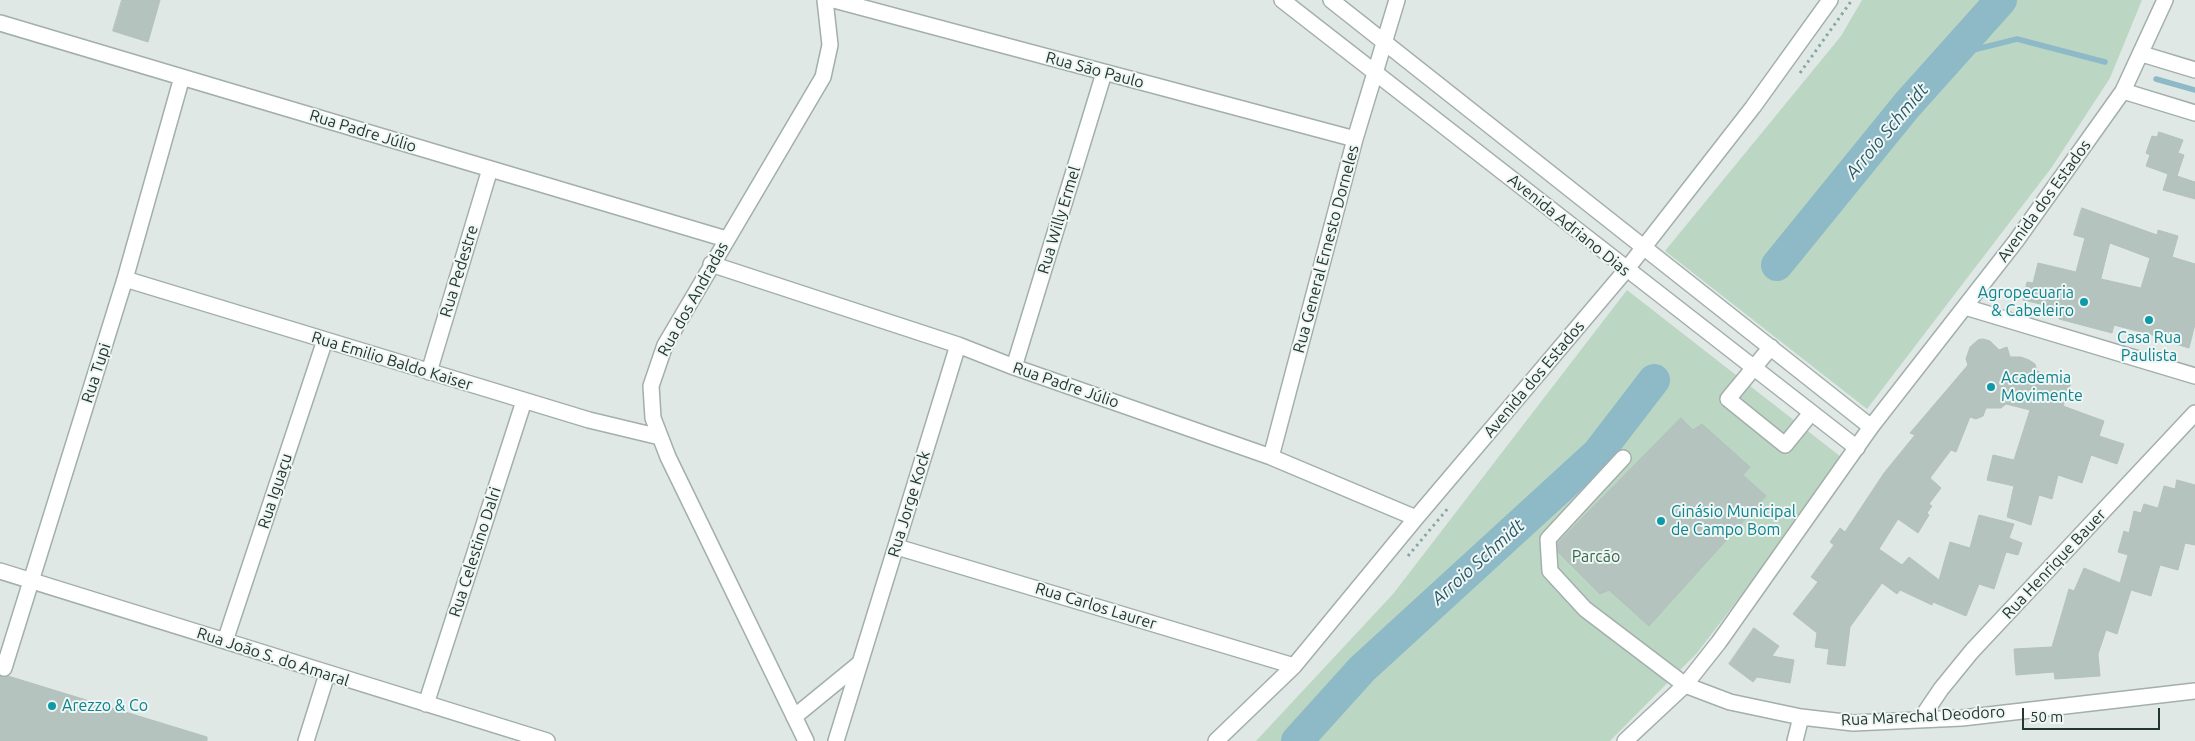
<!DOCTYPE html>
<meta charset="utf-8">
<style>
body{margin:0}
#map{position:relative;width:2195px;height:741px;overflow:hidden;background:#dfe8e5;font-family:Ubuntu,sans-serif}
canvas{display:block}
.scale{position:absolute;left:2022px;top:708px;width:138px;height:22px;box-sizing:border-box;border:2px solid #223632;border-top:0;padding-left:6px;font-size:15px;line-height:18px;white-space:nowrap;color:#223632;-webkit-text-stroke:4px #eff6f3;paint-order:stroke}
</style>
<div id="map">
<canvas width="2195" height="741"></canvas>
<div class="scale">50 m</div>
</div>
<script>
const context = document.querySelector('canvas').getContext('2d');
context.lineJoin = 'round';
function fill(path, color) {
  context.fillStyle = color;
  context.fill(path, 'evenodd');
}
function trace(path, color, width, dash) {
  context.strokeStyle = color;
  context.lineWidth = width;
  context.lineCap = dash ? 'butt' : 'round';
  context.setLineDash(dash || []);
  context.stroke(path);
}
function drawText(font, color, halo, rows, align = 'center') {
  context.font = font + ' Ubuntu,sans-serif';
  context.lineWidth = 4;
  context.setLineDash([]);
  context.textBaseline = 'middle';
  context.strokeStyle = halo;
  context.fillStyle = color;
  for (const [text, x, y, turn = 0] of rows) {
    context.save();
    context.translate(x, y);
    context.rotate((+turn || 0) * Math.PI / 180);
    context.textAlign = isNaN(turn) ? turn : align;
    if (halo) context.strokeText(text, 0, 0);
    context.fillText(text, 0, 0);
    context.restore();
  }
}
fill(new Path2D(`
 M1862,0H2142L2110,78L2052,167L1867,409L1665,251L1841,36Z
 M1627,290L1845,460L1697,653L1610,741H1256L1393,594Z`), '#bbd7c4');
trace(new Path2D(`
 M1953,55L2017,39L2105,62
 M2156,79L2195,90`), '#8ebac7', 5.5);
trace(new Path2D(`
 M1777,265L1907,105L2001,0
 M1297,741L1362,669L1598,453L1654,380`), '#8ebac7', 32);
const building = new Path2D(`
 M122,0H160L148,42L113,31Z
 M2159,132L2183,140L2178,153L2184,155L2177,176L2195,182V199L2163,190L2168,174L2146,166L2150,155L2146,153L2152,136L2157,137Z
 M2082,208L2157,235L2158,230L2178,236L2172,257L2195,264V324L2189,348L2159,339L2160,337L2114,325L2112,333L2059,319L2062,309L2023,300L2027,282L2033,283L2038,263L2076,272L2085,238L2074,235ZM2110,243L2150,258L2141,288L2101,279Z
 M1983,339L1990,341L1999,350L2007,347L2010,357H2021L2029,360L2035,364L2037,371L2071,383L2063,406L2104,421L2099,436L2124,444L2117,464L2091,455L2082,483L2058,475L2052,499L2039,495L2031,525L2007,517L2014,486L1987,480L1993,455L2014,460L2030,410L2006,404L2001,408H1986L1983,416L1976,419L1970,417L1956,452L1951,450L1930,478L1941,488L1929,504L1932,506L1927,513L1929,515L1918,533L1898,519L1879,549L1902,565L1909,557L1939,580L1950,542L1970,548L1979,515L2014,524L2009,538L2022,543L2018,555L2006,552L1994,589L1979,584L1966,616L1933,602L1932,605L1900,590L1897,594L1882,583L1850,627L1845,666L1827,664L1829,649L1815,647L1817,633L1793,614L1818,582L1811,577L1834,545L1830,542L1840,528L1845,532L1884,473L1915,435L1910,433L1968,365L1966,359L1970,347L1978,340Z
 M1681,418L1693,430L1702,424L1750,467L1743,475L1766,496L1649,626L1609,590L1600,594L1558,552V543Z
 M2177,480L2195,485V545L2185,543L2178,570L2160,565L2151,596L2131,590L2117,634L2106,630L2098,654L2100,676L2055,679L2054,672L2016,675L2014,649L2052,647L2069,589L2074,591L2084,568L2120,583L2128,555L2118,552L2124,531L2129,533L2134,511L2141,513L2144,504L2158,508L2164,486L2175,489Z
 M1754,628L1779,646L1772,656L1794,660L1790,683L1757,677L1753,682L1729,664Z
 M0,676H8L207,737V741H0Z`);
fill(building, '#b5c3be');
trace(building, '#b3c1bc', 1);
const minor = new Path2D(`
 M834,0L1355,139
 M1282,0L1857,448
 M1331,0L1871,427
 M0,23L726,239
 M2142,54L2195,70
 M2123,91L2195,113
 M711,264L958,345L1014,367L1271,457L1416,518
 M125,279L589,420L660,437
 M1965,307L2195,376
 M1771,347L1728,399L1785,445L1811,413
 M1014,367L1104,73
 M429,372L490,169
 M1271,457L1355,139L1397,0
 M1623,458L1548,539L1550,571L1585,609L1685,685L1730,702L1801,717L1853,723L1962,718L2195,691
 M897,547L1294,666
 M0,571L547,741
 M225,641L325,340
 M4,668L125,279L182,77
 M426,704L524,401
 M794,717L860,663
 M1920,720L1941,689L1972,651L2195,413
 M306,741L327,674
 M806,741L668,457L653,418L651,386L665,345L823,77L830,45L825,0
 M836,741L958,345
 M1216,741L1294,666L1416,518L1626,270L1753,107L1830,0
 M1625,741L1685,685L1719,642L1871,427L2016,241L2123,91L2165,0
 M1795,741L1801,717`);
trace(minor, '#a3afac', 18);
trace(new Path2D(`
 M1800,73L1852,0
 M1408,556L1449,507`), '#84a89f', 3, [2.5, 4]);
trace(minor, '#fff', 15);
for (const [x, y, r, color] of [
 [2084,302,5,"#0f9aa8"],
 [2149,320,5,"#0f9aa8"],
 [1991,387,5,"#0f9aa8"],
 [1661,521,5,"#0f9aa8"],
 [52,706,5,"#0f9aa8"]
]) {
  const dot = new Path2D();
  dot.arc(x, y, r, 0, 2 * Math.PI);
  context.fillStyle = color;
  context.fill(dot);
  trace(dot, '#eff6f3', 2);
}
drawText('16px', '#223632', '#eff6f3', [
 ["Rua São Paulo",1095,70,15],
 ["Rua Padre Júlio",363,131,17],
 ["Avenida dos Estados",2044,201,-54],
 ["Rua Willy Ermel",1059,220,-73],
 ["Avenida Adriano Dias",1569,225,39],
 ["Rua General Ernesto Dorneles",1326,249,-75],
 ["Rua Pedestre",459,271,-73],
 ["Rua dos Andradas",693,299,-61],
 ["Rua Emilio Baldo Kaiser",392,361,17],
 ["Rua Tupi",96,373,-72],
 ["Avenida dos Estados",1534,379,-50],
 ["Rua Padre Júlio",1066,385,19],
 ["Rua Iguaçu",275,491,-72],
 ["Rua Jorge Kock",909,504,-73],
 ["Rua Celestino Dalri",475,552,-72],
 ["Rua Henrique Bauer",2054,564,-47],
 ["Rua Carlos Laurer",1096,606,17],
 ["Rua João S. do Amaral",273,657,18],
 ["Rua Marechal Deodoro",1923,716,-3]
]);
drawText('16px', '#0d838f', '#eff6f3', [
 ["Agropecuaria",2074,293,"right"],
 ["& Cabeleiro",2074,311,"right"],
 ["Casa Rua",2149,338,"center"],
 ["Paulista",2149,356,"center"],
 ["Academia",2001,378],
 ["Movimente",2001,396],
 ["Ginásio Municipal",1671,512],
 ["de Campo Bom",1671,530],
 ["Arezzo & Co",62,706]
], 'left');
drawText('16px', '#32684b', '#eff6f3', [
 ["Parcão",1596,557]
]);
drawText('italic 18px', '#25596a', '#eff6f3', [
 ["Arroio Schmidt",1887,131,-50],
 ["Arroio Schmidt",1478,562,-42]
]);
</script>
